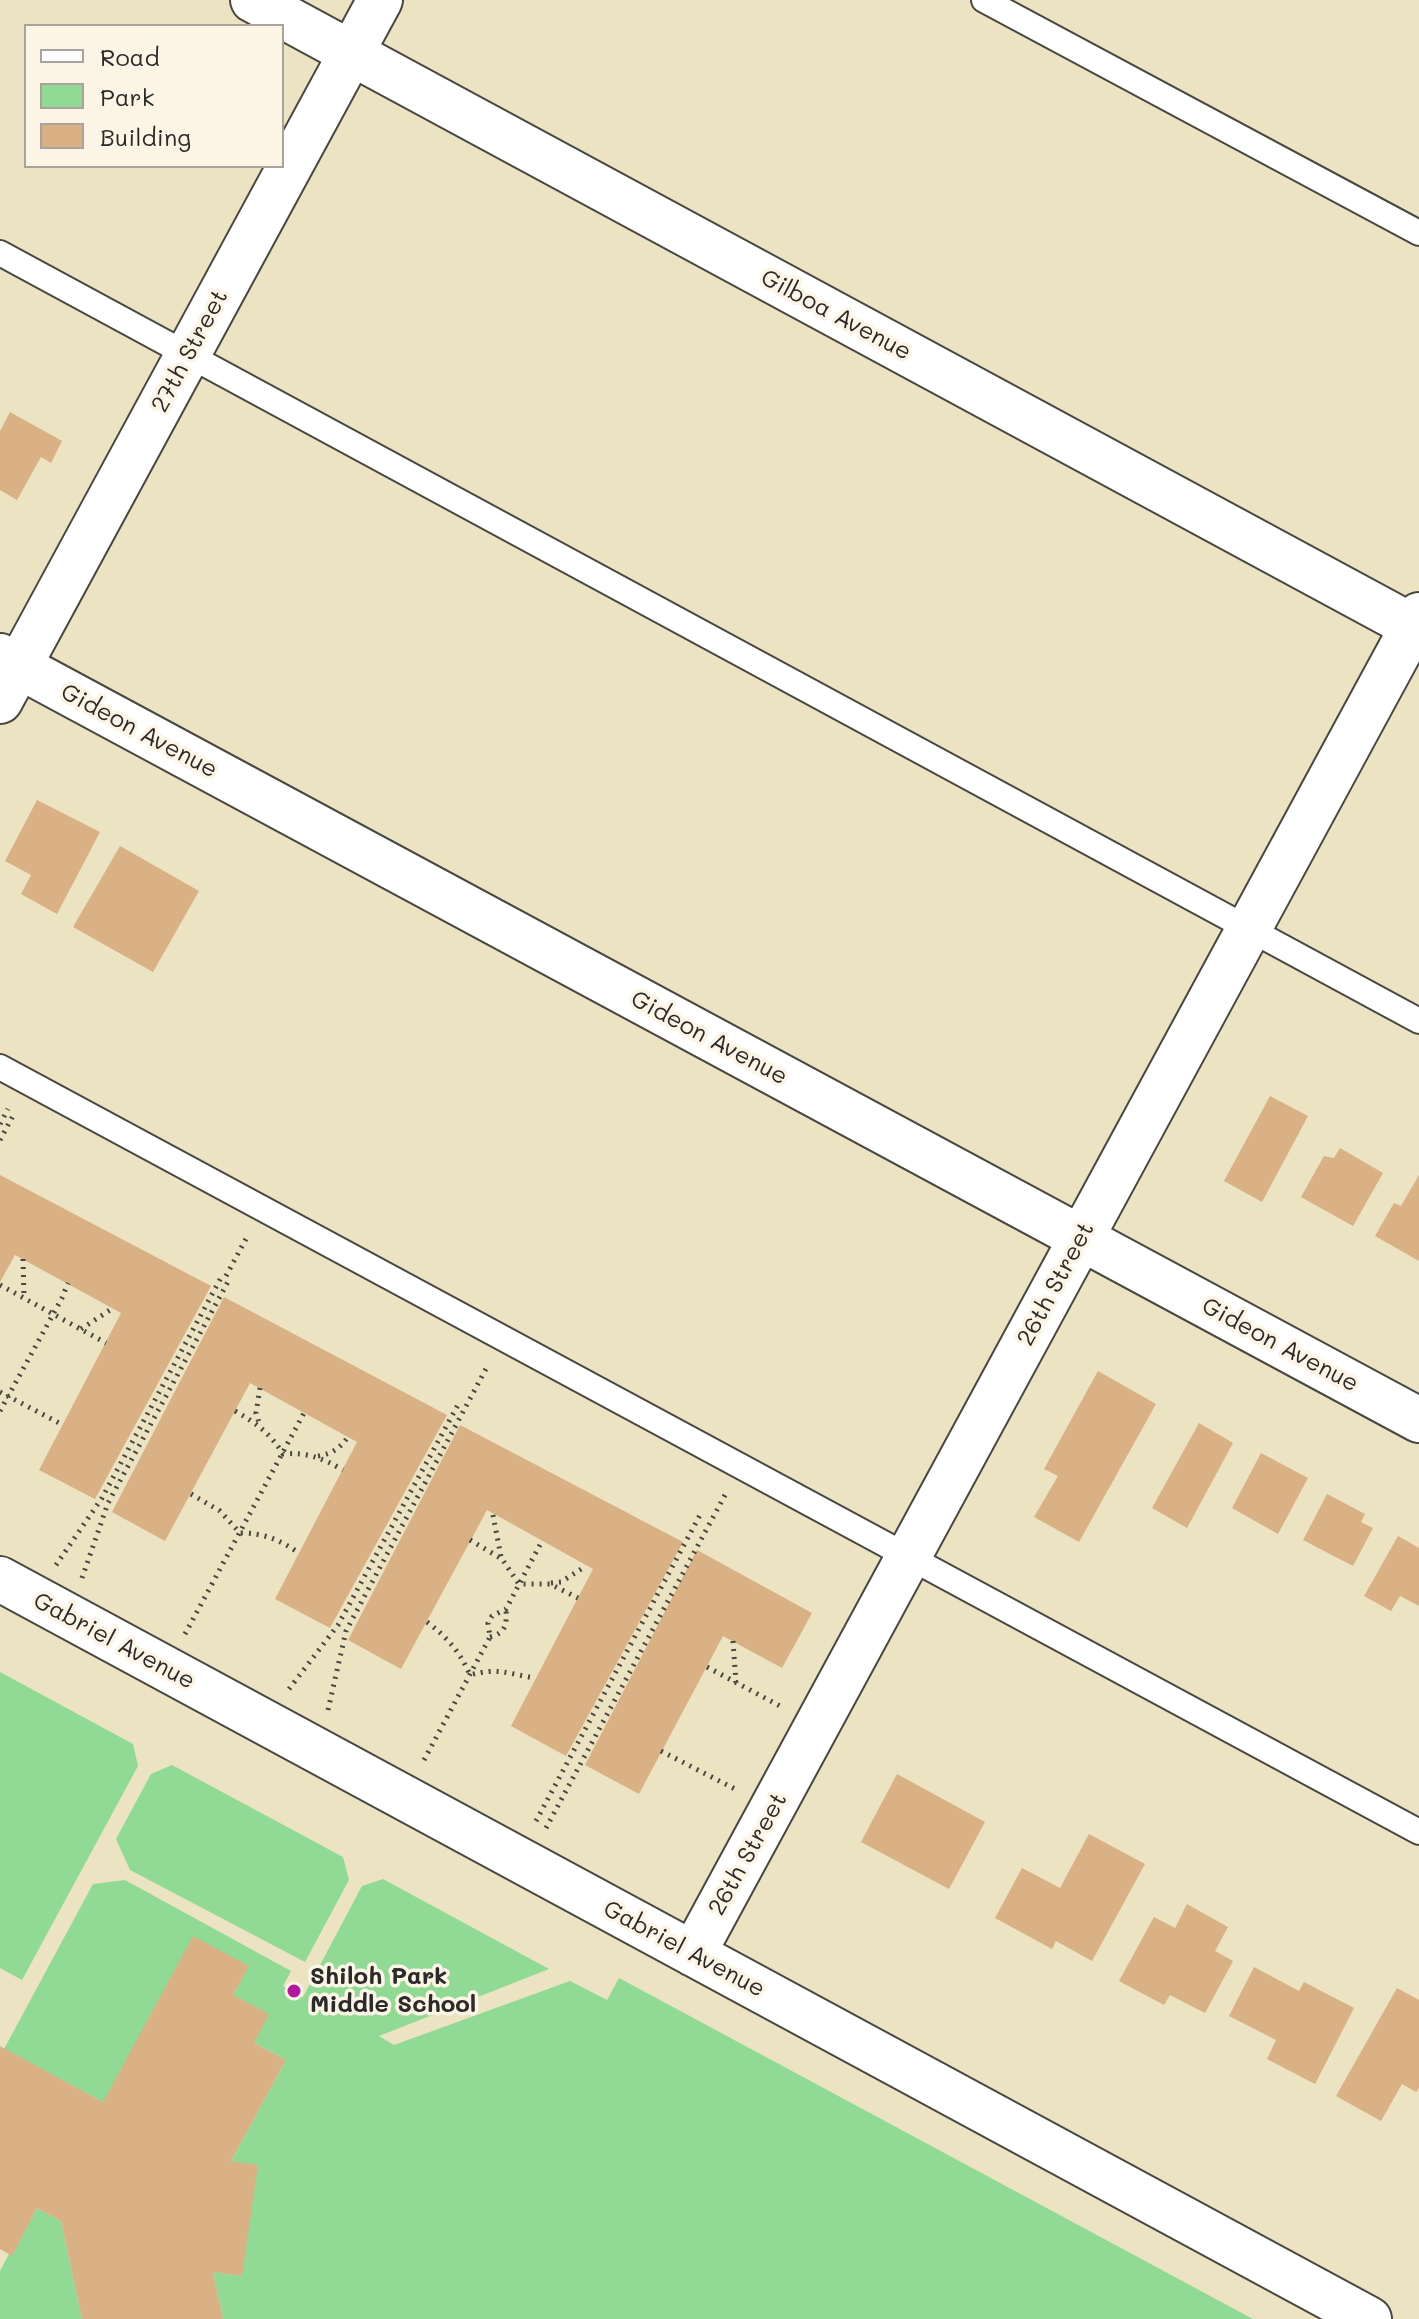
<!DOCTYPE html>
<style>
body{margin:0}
#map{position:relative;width:1419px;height:2319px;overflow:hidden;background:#ebe3c1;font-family:Mali,sans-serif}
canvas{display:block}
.legend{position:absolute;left:24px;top:24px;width:260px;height:144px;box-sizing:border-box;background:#fcf5e5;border:2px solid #a8a49b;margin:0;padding:10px 14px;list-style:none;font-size:24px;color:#2b2b2b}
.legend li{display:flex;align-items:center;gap:16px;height:40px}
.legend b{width:40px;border:2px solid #a8a49b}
</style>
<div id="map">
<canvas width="1419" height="2319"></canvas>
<ul class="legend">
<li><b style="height:10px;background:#fff"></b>Road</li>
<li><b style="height:22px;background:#90da95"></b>Park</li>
<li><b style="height:22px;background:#dab085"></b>Building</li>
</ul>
</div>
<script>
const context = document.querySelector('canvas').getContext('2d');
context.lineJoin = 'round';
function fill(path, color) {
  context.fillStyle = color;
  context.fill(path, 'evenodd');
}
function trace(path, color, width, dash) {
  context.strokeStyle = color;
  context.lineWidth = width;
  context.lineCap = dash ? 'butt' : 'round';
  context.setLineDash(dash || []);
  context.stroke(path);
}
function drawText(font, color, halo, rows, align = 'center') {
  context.font = font + ' Mali,sans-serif';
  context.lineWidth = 7;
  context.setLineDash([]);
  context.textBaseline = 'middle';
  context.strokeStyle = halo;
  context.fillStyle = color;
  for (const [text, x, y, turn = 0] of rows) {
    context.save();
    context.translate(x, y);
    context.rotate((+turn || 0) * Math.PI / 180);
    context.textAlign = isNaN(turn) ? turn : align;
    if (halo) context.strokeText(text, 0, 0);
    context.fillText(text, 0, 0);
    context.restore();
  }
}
fill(new Path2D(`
 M0,1672L133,1744L138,1766L22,1980L0,1968Z
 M172,1765L343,1857L349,1880L305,1962L130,1870L116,1839L151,1774Z
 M383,1879L549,1969L379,2036L394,2045L570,1981L607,2000L619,1978L1253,2319H223L213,2272L242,2276L231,2161L286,2060L254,2043L233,1995L248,1966L103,2102L4,2049L93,1884L125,1880L291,1971L283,1986L303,1997L362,1886Z
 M37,2208L61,2221L82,2319H0V2271L9,2254L12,2255Z`), '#90da95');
fill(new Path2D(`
 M10,412L62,441L51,463L41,457L17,500L0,490V431Z
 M37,800L100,832L57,914L21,894L31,875L5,861Z
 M120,846L199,891L153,972L73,927Z
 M1270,1096L1308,1116L1262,1202L1224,1181Z
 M1340,1148L1383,1173L1353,1226L1301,1197L1324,1156L1334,1158Z
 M0,1175L211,1286L95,1499L39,1470L121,1313L15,1255L0,1282Z
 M1419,1175V1261L1375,1236L1394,1203L1401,1206Z
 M224,1297L447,1415L330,1628L275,1599L357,1442L250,1383L165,1541L112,1512Z
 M1098,1371L1156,1404L1079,1542L1034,1517L1058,1476L1044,1469Z
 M1199,1423L1233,1443L1187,1528L1152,1508Z
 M460,1425L683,1542L566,1756L511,1726L593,1569L487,1510L401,1669L348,1640Z
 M1261,1453L1308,1478L1278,1534L1232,1508Z
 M1327,1494L1365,1514L1361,1522L1373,1528L1353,1566L1303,1540Z
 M1398,1536L1419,1548V1606L1400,1596L1391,1611L1364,1596Z
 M697,1550L812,1613L782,1668L723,1636L639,1794L585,1765Z
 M897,1774L985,1822L949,1889L861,1842Z
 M1089,1834L1145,1864L1092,1961L1056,1941L1052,1949L995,1918L1022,1868L1060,1888Z
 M1187,1904L1228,1927L1215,1951L1233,1961L1205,2013L1170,1995L1164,2005L1119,1981L1154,1917L1175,1928Z
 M193,1936L249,1966L233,1995L269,2014L254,2043L286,2060L231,2161L258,2165L242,2276L213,2272L223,2319H82L61,2221L37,2208L12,2256L0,2249V2046L103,2102Z
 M1254,1967L1299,1991L1304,1982L1354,2008L1315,2084L1267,2059L1276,2040L1229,2016Z
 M1397,1988L1419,2000V2088L1416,2092L1402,2084L1381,2121L1336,2096Z`), '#dab085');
const lane = new Path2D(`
 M984,0L1419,233
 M0,253L1419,1021
 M0,1067L1419,1832`);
const street = new Path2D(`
 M253,0L1419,630
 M0,656L1419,1420
 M0,1579L1369,2319
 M693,1954L1419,615`);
const secondary = new Path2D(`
 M0,701L380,0`);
trace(lane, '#484742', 28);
trace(street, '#484742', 48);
trace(secondary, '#484742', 48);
trace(new Path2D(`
 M0,1124L8,1109
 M0,1140L15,1112
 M23,1259L24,1297
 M226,1276L248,1235
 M0,1285L106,1343
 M81,1329L113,1308
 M260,1388L256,1413L260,1426
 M0,1392L63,1425
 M0,1411L62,1298L68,1283
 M235,1411C256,1423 270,1433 283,1454C307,1452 322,1458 343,1470
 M318,1456C332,1454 340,1448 348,1437
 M191,1494L220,1511L240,1533C264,1533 280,1540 299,1553
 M493,1515L501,1557
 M470,1540L502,1559L519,1584H550L578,1598
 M56,1565L102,1498L223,1274
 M82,1578L108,1503L230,1278
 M551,1583L561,1582L586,1566
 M427,1622C447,1637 460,1652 470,1675C498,1667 508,1674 535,1678
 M185,1634L304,1413
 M490,1637C506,1633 507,1624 506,1609
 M733,1641L736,1683
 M707,1667L780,1706
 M289,1689L338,1625L459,1403
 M328,1710L346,1631L488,1365
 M661,1751L735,1789
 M424,1760L490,1637L488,1623L492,1616L506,1609L542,1541
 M536,1821L700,1515
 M546,1828L725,1495`), '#484742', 5, [2, 6]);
trace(lane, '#fff', 24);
trace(street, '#fff', 44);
trace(secondary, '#fff', 44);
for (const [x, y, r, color] of [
 [294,1991,8,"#b5179e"]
]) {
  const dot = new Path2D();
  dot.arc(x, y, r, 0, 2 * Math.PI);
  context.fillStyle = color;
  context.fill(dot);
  trace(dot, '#fcf5e5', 3);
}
drawText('24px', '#2b2b2b', '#fcf5e5', [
 ["Gilboa Avenue",836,315,28],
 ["27th Street",190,351,-62],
 ["Gideon Avenue",139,731,28],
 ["Gideon Avenue",709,1038,28],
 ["26th Street",1056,1284,-62],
 ["Gideon Avenue",1280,1345,28],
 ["Gabriel Avenue",114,1641,28],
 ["26th Street",748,1854,-61],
 ["Gabriel Avenue",684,1949,28]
]);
drawText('bold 24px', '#2b2b2b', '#fcf5e5', [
 ["Shiloh Park",310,1977],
 ["Middle School",310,2005]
], 'left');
</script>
